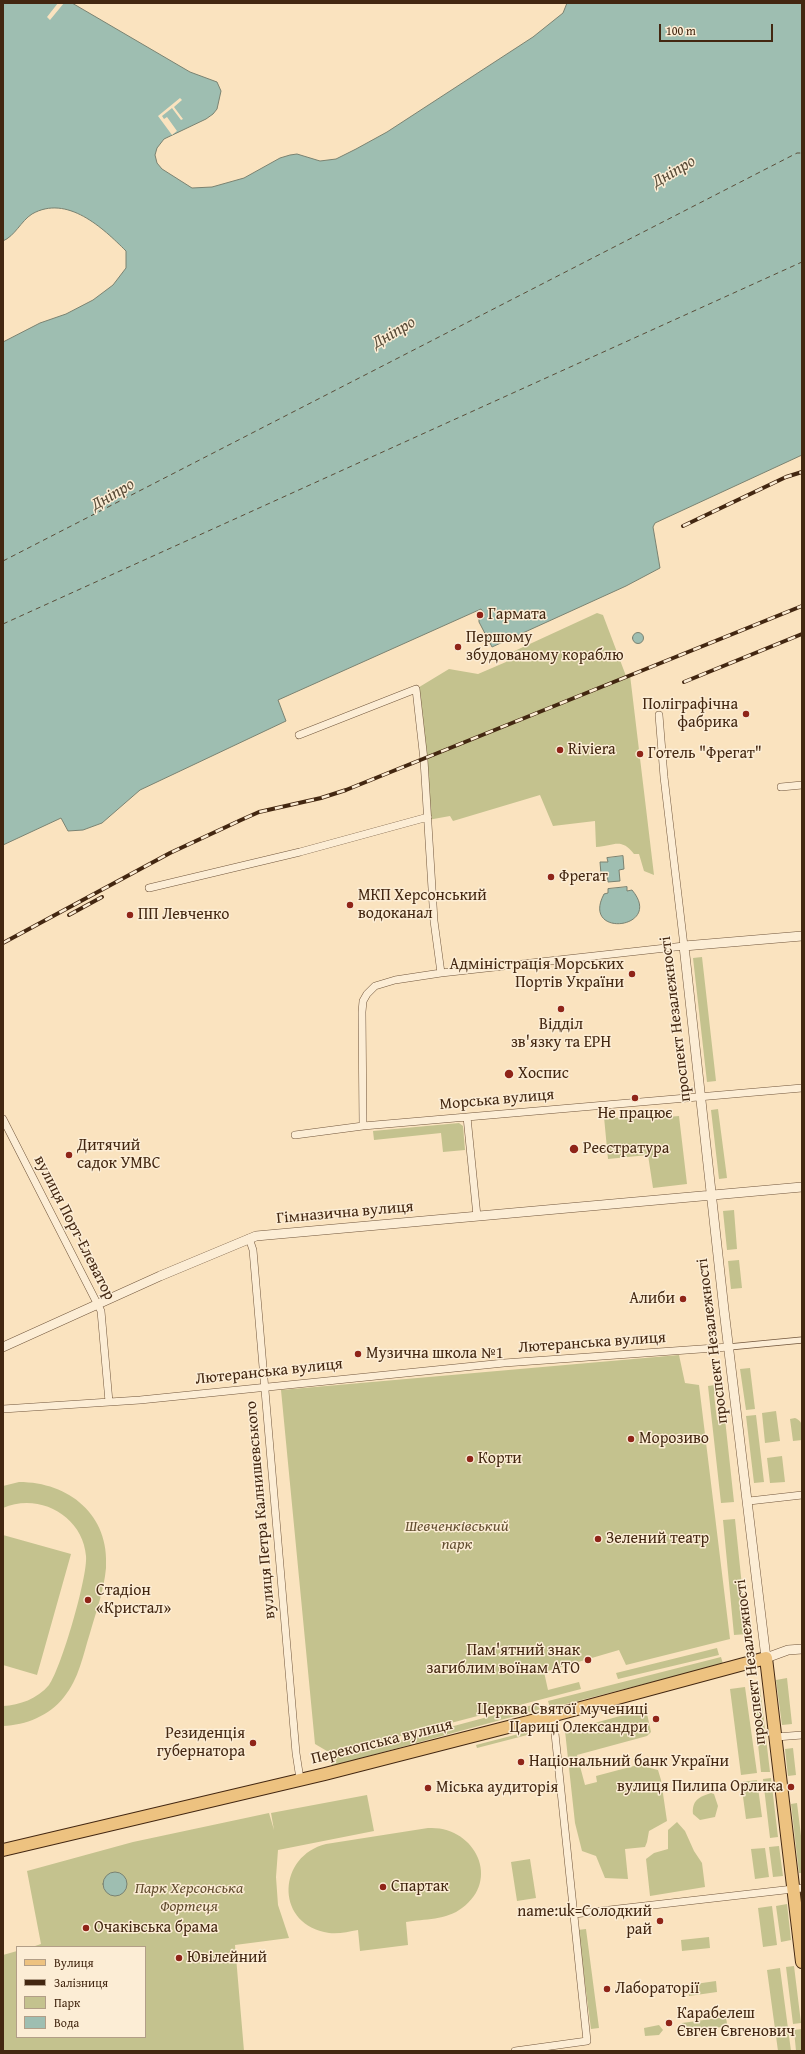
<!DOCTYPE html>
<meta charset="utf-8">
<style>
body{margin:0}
#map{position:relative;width:805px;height:2054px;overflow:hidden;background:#fae3bf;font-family:"Gentium Book Plus",serif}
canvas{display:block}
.frame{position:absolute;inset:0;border:4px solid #432711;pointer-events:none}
.legend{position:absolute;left:16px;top:1946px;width:130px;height:92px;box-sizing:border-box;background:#fcedd5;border:1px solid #b29e87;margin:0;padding:5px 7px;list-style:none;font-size:12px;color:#432711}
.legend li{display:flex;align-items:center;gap:8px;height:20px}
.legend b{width:20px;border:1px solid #b29e87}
.scale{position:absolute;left:659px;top:24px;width:114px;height:18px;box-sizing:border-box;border:2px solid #432711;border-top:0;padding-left:5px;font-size:12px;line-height:14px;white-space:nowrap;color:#432711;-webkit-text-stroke:3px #fcedd5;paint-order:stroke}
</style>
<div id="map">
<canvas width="805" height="2054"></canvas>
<div class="frame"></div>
<ul class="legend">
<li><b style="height:5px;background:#edc280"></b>Вулиця</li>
<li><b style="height:5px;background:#432711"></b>Залізниця</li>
<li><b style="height:11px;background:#c4c28e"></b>Парк</li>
<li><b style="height:11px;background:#9ebeb1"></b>Вода</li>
</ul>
<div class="scale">100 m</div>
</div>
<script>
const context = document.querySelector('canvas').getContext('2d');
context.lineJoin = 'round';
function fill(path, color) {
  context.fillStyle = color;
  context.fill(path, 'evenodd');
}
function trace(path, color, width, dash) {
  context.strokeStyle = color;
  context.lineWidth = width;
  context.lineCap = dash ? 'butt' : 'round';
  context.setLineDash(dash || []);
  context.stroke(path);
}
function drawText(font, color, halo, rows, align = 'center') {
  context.font = font + ' "Gentium Book Plus",serif';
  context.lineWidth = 3;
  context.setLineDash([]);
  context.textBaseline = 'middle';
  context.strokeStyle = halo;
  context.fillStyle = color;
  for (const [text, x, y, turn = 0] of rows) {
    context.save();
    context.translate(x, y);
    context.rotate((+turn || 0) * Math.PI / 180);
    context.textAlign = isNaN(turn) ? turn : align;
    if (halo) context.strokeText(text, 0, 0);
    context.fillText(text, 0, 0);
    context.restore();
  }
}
fill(new Path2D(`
 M597,613L603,615L626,676L630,675L654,875L644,871L639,854H634C621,837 614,846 596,847L595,821L553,826L540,795L453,821L450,816L428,820L416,689L449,669L478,674L506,662L508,654Z
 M702,957L716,1081L707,1082L693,958Z
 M718,1109L727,1178L719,1179L711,1110Z
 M679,1116L687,1184L653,1188L648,1155L608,1159L604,1117L644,1119Z
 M459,1123L463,1126L465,1150L443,1152L441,1133L374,1140L373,1131Z
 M734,1210L737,1249L727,1250L723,1211Z
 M739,1260L742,1288L731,1289L728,1261Z
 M679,1355L685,1383L699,1385L730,1639L626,1665L619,1650L544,1672L548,1690L579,1682L581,1689L332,1754L315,1744L281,1390Z
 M750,1368L755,1409L746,1410L740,1369Z
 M721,1384L722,1392L714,1394L717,1420L725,1419L734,1502L721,1503L708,1386Z
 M776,1411L780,1441L765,1443L762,1413Z
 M756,1415L764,1482L754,1483L746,1416Z
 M795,1418C805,1422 802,1431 802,1440L793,1441L790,1419Z
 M782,1456L785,1482L770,1483L767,1458Z
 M19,1482C69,1482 110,1515 106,1568C104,1590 96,1612 90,1633C83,1655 79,1679 64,1697C49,1716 26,1725 3,1726V1706C20,1705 37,1699 49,1685C61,1669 88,1576 86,1556C83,1516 39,1492 3,1508V1486Z
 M735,1519L747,1634L734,1635L723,1520Z
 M3,1535L71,1554L37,1675L3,1665Z
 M717,1648L719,1655L618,1679L616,1673Z
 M721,1657L723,1664L550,1708L548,1701Z
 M787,1678L792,1724L782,1725L776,1680Z
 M745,1687L757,1773L741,1775L730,1689Z
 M760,1687L770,1772H761L752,1688Z
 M540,1703L541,1709L332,1766L330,1759Z
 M646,1709L651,1732L647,1736L577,1755L585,1785L597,1782L596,1776L645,1763L646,1767L658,1770L661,1780L667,1821L649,1831L647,1842L645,1847L625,1849L628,1879L605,1878L596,1856L582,1851L575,1823L565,1731Z
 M530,1731L531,1734L477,1748L476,1745Z
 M793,1748L796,1775L788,1776L785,1749Z
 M771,1778L778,1837L770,1838L763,1779Z
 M757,1780L762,1817L746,1819L741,1782Z
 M711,1793L714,1794L718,1806L715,1817L700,1820L693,1814C692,1800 699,1797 711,1793Z
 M367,1795L374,1831L278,1850L276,1877L278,1905L289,1938L235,1945L244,2051H3V1955L17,1951V2037H145V1947H32L41,1944L27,1871L133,1842L269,1813L274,1830L271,1813Z
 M797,1803L802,1844V1873H799L791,1804Z
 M677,1822L685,1831L694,1851L702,1863L705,1887L650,1896L646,1859L654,1853L668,1849V1830Z
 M428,1828C474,1825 502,1879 462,1908C447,1920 424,1919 406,1922L408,1945L360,1951L358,1930C347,1932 335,1935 324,1932C275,1921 278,1856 326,1844Z
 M779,1846L783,1876L773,1877L769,1847Z
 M765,1848L769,1877L755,1879L751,1849Z
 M530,1859L536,1898L517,1901L511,1862Z
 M787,1904L791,1940L781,1942L776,1906Z
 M772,1906L777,1945L763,1947L758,1908Z
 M586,1929L599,2028L591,2029L578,1930Z
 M709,1937L710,1948L682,1951L681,1940Z
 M794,1966L801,2023L793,2024L786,1967Z
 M780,1968L791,2051H778L767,1970Z
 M716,1981L717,1992L689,1996L688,1985Z
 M726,2017L727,2024L722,2027L678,2032L682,2023Z
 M659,2025L663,2030L659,2035L645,2036L644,2028Z
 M802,2029V2051H796L794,2030Z`), '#c4c28e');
const water = new Path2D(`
 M3,3H72L190,72L217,82L221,91L217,109L213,114L206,119L164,139L157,148L155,155L157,163L162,169L192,188L212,187L244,178L280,158L290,155L297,154L320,161L336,159L356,149L387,132L533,37L563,13L567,3H802V455L655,523L653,527L660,568L626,586L492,647L479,622V619L485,615L481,609L278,700L286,721L140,790L102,823L83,830L68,831L61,818L3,845V342L40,323L66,314L93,300L113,285L126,268V251C103,228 67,194 32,214C21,221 15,236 3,241Z
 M632.5 638a5.5 5.5 0 1 1 11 0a5.5 5.5 0 1 1-11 0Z
 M623,856L624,869L619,870L620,881L608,882L607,873L601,874L600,862H608L607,858Z
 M627,887V891L632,890C665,929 580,939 604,894L608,893V889Z
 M103 1884a12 12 0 1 1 24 0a12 12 0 1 1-24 0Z`);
fill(water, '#9ebeb1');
trace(water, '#7a8271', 1);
fill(new Path2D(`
 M58,3H64L50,20L47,17Z
 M180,98L182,100L174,107L183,119L181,120L172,108L162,116L164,119L167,117L177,131L172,135L158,116Z`), '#fae3bf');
trace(new Path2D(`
 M3,561L797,153H802
 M3,624L802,262`), '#5a4d39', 1, [5, 4]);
const pedestrian = new Path2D(`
 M729,1347L802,1340`);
const minor = new Path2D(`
 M299,735L416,689L424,760L434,921L441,973
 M781,787L802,785
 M149,888L300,852L428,817
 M467,1117L477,1216
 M3,1119L101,1311L109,1402
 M363,1126L362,1012L363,1001L367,994L375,986L395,980L441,973L684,946L664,777L659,715
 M295,1135L363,1126L802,1088
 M249,1238L253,1250L296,1753L300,1779
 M3,1409L140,1400L504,1363L729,1347
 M749,1501L802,1495
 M776,1737L802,1735
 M574,1914L802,1888
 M515,2051L587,2041L554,1724L551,1716`);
const tertiary = new Path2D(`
 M802,936L684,946L724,1310L766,1658L788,1650L802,1649
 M3,1347L160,1276L256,1236L802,1187`);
const primary = new Path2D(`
 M3,1850L325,1774L551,1716L766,1658L802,1962`);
trace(pedestrian, '#71563c', 7);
trace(minor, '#71563c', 8);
trace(tertiary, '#71563c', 10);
trace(primary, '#432711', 14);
trace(pedestrian, '#fcedd5', 5.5);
trace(minor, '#fcedd5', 7);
trace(tertiary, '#fcedd5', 9);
trace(primary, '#edc280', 12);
const rail = new Path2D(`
 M683,526L786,477L802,472
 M684,682L802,634
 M69,915L102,897
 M3,943L170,853L241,820L259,812L321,798L346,790L802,606`);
trace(rail, '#432711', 4);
trace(rail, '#fcedd5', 2.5, [8]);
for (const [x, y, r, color] of [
 [480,615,4,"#8f2418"],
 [458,647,4,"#8f2418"],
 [746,714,4,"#8f2418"],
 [560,750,4,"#8f2418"],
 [640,754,4,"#8f2418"],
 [551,877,4,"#8f2418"],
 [350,905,4,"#8f2418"],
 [130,915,4,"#8f2418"],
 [632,974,4,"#8f2418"],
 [561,1009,4,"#8f2418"],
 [509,1074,5,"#8f2418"],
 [635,1098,4,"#8f2418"],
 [574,1149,5,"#8f2418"],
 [69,1155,4,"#8f2418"],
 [683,1299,4,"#8f2418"],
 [358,1354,4,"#8f2418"],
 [631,1439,4,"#8f2418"],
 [470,1459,4,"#8f2418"],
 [598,1539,4,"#8f2418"],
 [88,1600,4,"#8f2418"],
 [588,1660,4,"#8f2418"],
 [656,1719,4,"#8f2418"],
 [253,1743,4,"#8f2418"],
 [521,1762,4,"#8f2418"],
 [791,1787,4,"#8f2418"],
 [428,1788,4,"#8f2418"],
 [383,1887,4,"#8f2418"],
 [660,1921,4,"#8f2418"],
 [86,1928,4,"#8f2418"],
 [179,1958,4,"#8f2418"],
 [607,1989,4,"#8f2418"],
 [669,2023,4,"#8f2418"]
]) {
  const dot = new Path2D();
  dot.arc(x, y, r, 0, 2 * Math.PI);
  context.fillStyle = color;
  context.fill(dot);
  trace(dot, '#fcedd5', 1.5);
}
drawText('16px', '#432711', '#fcedd5', [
 ["Гармата",488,615],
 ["Першому",466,638],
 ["збудованому кораблю",466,656],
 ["Поліграфічна",738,705,"right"],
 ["фабрика",738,723,"right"],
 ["Riviera",568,750],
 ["Готель \"Фрегат\"",648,754],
 ["Фрегат",559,877],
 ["МКП Херсонський",358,896],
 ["водоканал",358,914],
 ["ПП Левченко",138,915],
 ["Адміністрація Морських",624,965,"right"],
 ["Портів України",624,983,"right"],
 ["Відділ",561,1025,"center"],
 ["зв'язку та ЕРН",561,1043,"center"],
 ["Хоспис",518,1074],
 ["Не працює",635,1114,"center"],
 ["Дитячий",77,1146],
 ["садок УМВС",77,1164],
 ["Реєстратура",583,1149],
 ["Алиби",675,1299,"right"],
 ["Музична школа №1",366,1354],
 ["Морозиво",639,1439],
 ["Корти",478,1459],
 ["Зелений театр",606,1539],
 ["Стадіон",96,1591],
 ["«Кристал»",96,1609],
 ["Пам'ятний знак",580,1651,"right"],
 ["загиблим воїнам АТО",580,1669,"right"],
 ["Церква Святої мучениці",648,1710,"right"],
 ["Цариці Олександри",648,1728,"right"],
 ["Резиденція",245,1734,"right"],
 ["губернатора",245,1752,"right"],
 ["Національний банк України",529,1762],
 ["вулиця Пилипа Орлика",783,1787,"right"],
 ["Міська аудиторія",436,1788],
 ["Спартак",391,1887],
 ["name:uk=Солодкий",652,1912,"right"],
 ["рай",652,1930,"right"],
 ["Очаківська брама",94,1928],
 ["Ювілейний",187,1958],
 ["Лабораторії",615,1989],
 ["Карабелеш",677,2014],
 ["Євген Євгенович",677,2032]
], 'left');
drawText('16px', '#432711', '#fcedd5', [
 ["проспект Незалежності",676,1019,-97],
 ["Морська вулиця",497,1100,-5],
 ["Гімназична вулиця",345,1213,-5],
 ["вулиця Порт-Елеватор",74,1228,63],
 ["проспект Незалежності",713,1341,-97],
 ["Лютеранська вулиця",592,1343,-4],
 ["Лютеранська вулиця",269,1372,-6],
 ["вулиця Петра Калнишевського",261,1510,-95],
 ["проспект Незалежності",751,1662,-97],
 ["Перекопська вулиця",382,1742,-14]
]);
drawText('italic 16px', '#634e30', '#fcedd5', [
 ["Шевченківський",457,1527],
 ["парк",457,1545],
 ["Парк Херсонська",189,1889],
 ["Фортеця",189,1907]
]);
drawText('italic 17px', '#5a4d39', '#fcedd5', [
 ["Дніпро",674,172,-30],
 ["Дніпро",394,333,-30],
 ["Дніпро",113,495,-30]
]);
</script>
